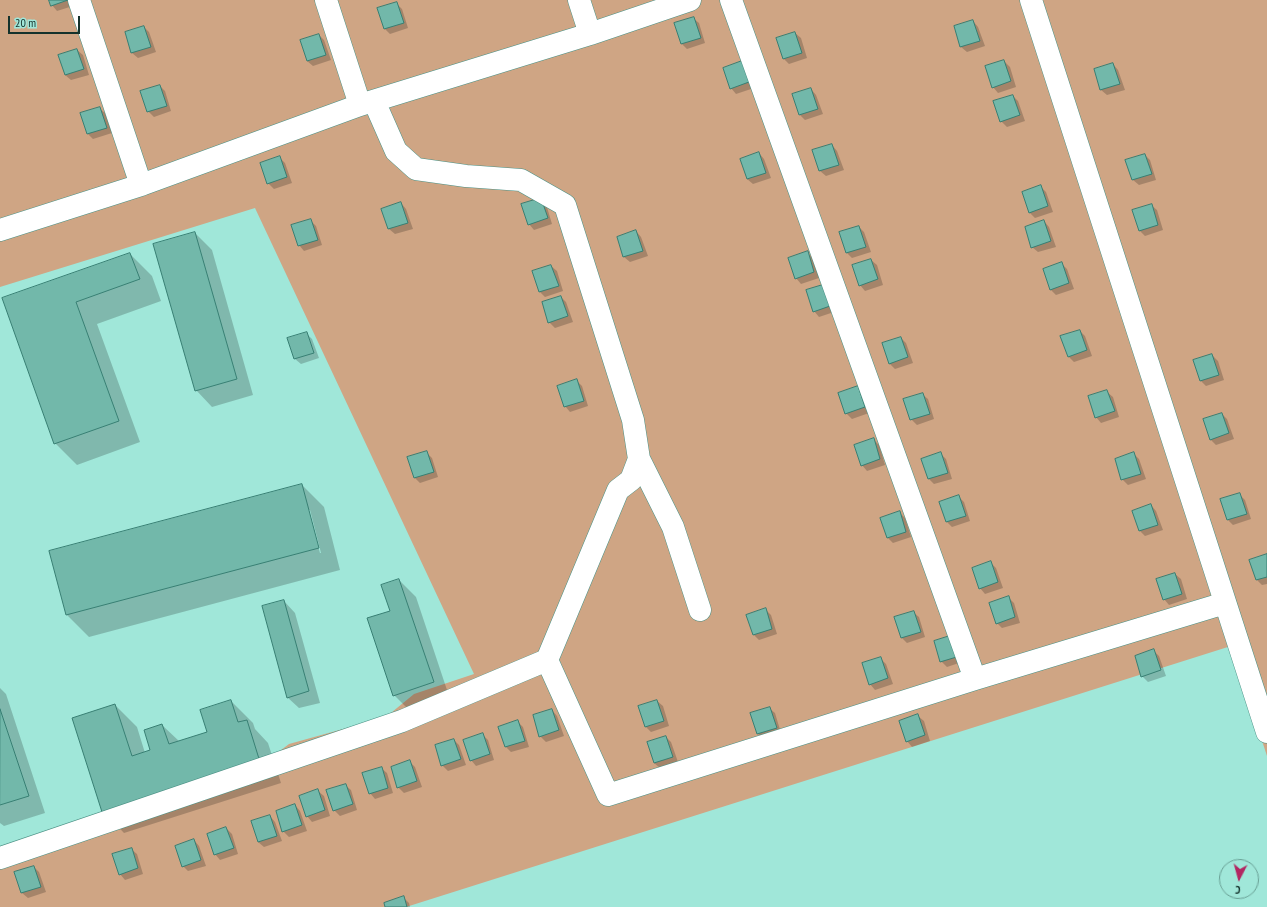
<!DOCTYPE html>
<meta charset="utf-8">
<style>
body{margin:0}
#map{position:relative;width:1267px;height:907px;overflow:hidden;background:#a0e7d9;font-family:"PT Sans Narrow",sans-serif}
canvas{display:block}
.north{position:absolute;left:1219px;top:859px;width:40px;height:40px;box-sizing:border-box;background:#a0e7d9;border:1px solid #689f94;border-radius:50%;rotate:186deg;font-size:11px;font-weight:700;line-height:16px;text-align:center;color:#14322c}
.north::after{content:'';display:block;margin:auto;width:14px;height:18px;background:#b22762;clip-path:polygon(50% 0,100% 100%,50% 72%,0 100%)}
.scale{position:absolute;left:8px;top:16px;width:72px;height:18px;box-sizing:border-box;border:2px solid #14322c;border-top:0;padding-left:5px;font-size:12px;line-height:14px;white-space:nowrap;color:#14322c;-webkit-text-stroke:3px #a0e7d9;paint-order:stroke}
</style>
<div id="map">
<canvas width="1267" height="907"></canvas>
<div class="north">С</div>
<div class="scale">20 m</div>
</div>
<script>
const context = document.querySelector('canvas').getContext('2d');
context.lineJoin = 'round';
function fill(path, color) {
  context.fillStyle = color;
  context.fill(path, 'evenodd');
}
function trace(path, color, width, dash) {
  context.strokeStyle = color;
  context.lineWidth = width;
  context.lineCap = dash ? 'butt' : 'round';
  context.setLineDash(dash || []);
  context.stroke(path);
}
fill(new Path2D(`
 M0,0H1267V756L1231,646L406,907H0V851L265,762L289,744L386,717L414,694L474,674L255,208L0,287Z`), '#cfa584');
fill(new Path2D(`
 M50,0H74L76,5L57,11L52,5Z
 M396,3L402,9L408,28L390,34L385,29L379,9Z
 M693,18L699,23L705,43L687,49L682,44Z
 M973,21L978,27L985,46L967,52L961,47L955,27Z
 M144,27L149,32L156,52L138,58L132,53Z
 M795,33L801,38L807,58L789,64L784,59Z
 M319,35L324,40L331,60L313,66L307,61Z
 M77,50L83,55L89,75L71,80L65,75L59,55Z
 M1004,61L1010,67L1016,87L998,93L993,87Z
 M742,62L754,88L736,94L731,88Z
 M1113,64L1118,70L1125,90L1107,95L1101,90Z
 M160,86L165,91L171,111L154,117L148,111Z
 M811,89L816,95L823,114L805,120L800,115Z
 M1013,96L1018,101L1025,121L1007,127L1001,121Z
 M99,108L105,113L112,133L93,139L88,134Z
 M832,145L837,151L844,170L826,176L820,171L814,151Z
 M759,153L764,159L771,178L753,184L747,179Z
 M1145,155L1150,160L1156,180L1139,185L1133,180L1127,160Z
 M280,158L285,163L292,183L274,189L268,183Z
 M1041,187L1046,192L1053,212L1035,218L1029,212Z
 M401,203L406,209L413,229L395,234L389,229L383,209Z
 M546,204L552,224L534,230L529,224L522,205Z
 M1151,205L1157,210L1163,230L1145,236L1140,231Z
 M310,220L316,226L322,245L304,251L299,245Z
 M1044,221L1049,227L1056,247L1038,252L1032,247Z
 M859,227L864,232L871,252L852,258L847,253Z
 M636,231L641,237L648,256L630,262L624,257L618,237Z
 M195,233L212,250L253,395L212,407L196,390Z
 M807,253L813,258L819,278L801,284L796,278Z
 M130,254L152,276L161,301L97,324L140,442L77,465L55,443L3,299Z
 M871,260L877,265L883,285L865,291L860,285Z
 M1062,264L1067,269L1074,289L1056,295L1050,289Z
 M551,266L557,271L563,291L545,297L540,292Z
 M825,285L837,311L819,317L814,311Z
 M561,297L566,302L573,322L555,328L549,322Z
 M1080,331L1085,336L1092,356L1074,362L1068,356Z
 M306,333L312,339L319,358L301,364L295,359L289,339Z
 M901,338L906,343L913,363L895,369L889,363Z
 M1212,355L1218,361L1224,380L1206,386L1201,381Z
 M577,381L582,386L588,406L570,412L565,406Z
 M857,387L863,393L869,413L852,419L846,413Z
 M1107,392L1113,397L1119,417L1101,423L1096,417Z
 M922,394L928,399L934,419L917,425L911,419Z
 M1222,414L1227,419L1234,439L1216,445L1210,439Z
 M873,439L879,445L885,465L867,471L862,465Z
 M426,452L432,458L438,477L420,483L415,478L409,458Z
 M940,453L946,459L952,479L934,484L929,479L922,459Z
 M1134,454L1139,459L1146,479L1128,485L1122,479Z
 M302,485L324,507L340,570L89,637L67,615ZM308,510H310L321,553H320Z
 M1239,494L1245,500L1251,519L1233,525L1228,520Z
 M958,496L964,502L970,521L952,527L947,522L941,502Z
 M1151,505L1156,511L1163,530L1145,536L1140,531L1133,511Z
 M899,512L905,518L911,537L893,543L888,538L882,518Z
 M1267,555V584L1262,585L1257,580L1250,560Z
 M991,563L996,568L1003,588L985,594L980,588Z
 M1175,574L1181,579L1187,599L1169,605L1164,599Z
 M399,580L416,597L450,699L411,712L394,695L391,611Z
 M1008,597L1014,603L1020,623L1002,628L997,623Z
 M284,601L295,613L320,703L299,708L287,697Z
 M765,609L771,615L777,634L759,640L754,635L747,615Z
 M913,612L919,617L925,637L907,643L902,638Z
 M935,642L965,661L947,667L941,661Z
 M1154,651L1159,656L1166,676L1148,682L1142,676Z
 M881,659L886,664L893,684L875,690L870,684Z
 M0,688L6,694L45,813L4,826L0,823Z
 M231,701L253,723L255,729L268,743L281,783L124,833L103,811L115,705L137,727L145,753L151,751L162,725L180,742L208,733Z
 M657,701L663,706L669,726L651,732L646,727Z
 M769,708L775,713L781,733L764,739L758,734Z
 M552,710L557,716L564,736L546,742L540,736Z
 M918,716L924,721L930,741L912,747L907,741Z
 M517,721L523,727L529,747L511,752L506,747L499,727Z
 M483,735L488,740L494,760L476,766L471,760Z
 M666,737L671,742L678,762L660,768L654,763Z
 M454,740L459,745L466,765L448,771L442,765Z
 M410,762L415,767L422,787L404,793L398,787Z
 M381,768L387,773L393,793L375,799L370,793Z
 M345,785L351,790L357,810L340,816L334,810Z
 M318,791L324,796L330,816L312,822L307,816Z
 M295,805L300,811L307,831L289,837L283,831Z
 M270,816L275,822L282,841L264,847L258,842Z
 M226,828L232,834L238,854L220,860L215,854Z
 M194,840L199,846L206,866L188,871L183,866Z
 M131,849L137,854L143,874L125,880L120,874Z
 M34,867L39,872L46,892L28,898L22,893Z
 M403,897L409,903L410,907H386Z`), '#0003');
const building = new Path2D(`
 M49,0H68L51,6Z
 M397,2L404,23L384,29L377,8Z
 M694,17L701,38L681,44L674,23Z
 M973,20L980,41L960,47L954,26Z
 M144,26L151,47L131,53L125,32Z
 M795,32L802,53L783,59L776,38Z
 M319,34L326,55L307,61L300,40Z
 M77,49L84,69L65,75L58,55Z
 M1004,60L1011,81L992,88L985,66Z
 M742,61L749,82L730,89L723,68Z
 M1113,63L1120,84L1100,90L1094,69Z
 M160,85L167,106L147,112L140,91Z
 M811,88L818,109L799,115L792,94Z
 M1013,95L1020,115L1000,122L993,101Z
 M100,107L107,128L87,134L80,113Z
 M832,144L839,165L819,171L812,150Z
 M759,152L766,173L747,179L740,159Z
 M1145,154L1152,174L1132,180L1125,160Z
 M280,156L287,177L267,184L260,163Z
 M1041,185L1048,206L1029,213L1022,192Z
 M541,198L548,218L528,225L521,204Z
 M401,202L408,223L388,229L381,209Z
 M1152,204L1158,225L1139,231L1132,210Z
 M311,219L318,240L298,246L291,225Z
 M1044,220L1051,241L1031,248L1025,227Z
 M859,226L866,247L846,253L839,232Z
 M636,230L643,251L623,257L617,237Z
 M195,232L237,379L195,391L153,244Z
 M808,251L814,272L795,279L788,258Z
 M130,253L140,279L76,302L119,421L54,444L2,298Z
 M871,259L878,279L859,286L852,265Z
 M1062,262L1069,283L1050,290L1043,269Z
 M551,265L559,286L539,292L532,271Z
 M826,284L833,305L813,312L806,290Z
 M561,296L568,316L548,323L542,302Z
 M1080,330L1087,350L1068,357L1060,336Z
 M307,332L314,353L294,359L287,338Z
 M901,337L908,357L889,364L882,343Z
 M1212,354L1219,375L1200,381L1193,360Z
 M577,379L584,401L564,407L557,386Z
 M858,386L865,407L845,414L838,393Z
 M1107,390L1115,411L1095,418L1088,396Z
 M923,393L930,414L910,420L903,399Z
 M1222,413L1229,433L1210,440L1203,419Z
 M874,438L880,459L861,466L854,445Z
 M427,451L434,472L414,478L407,457Z
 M941,452L948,473L928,479L921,459Z
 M1134,452L1141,474L1121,480L1115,459Z
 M302,484L319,548L66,615L49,551Z
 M1240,493L1247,514L1227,520L1220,499Z
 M959,495L966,516L946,522L939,502Z
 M1151,504L1158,525L1139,531L1132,511Z
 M900,511L906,532L887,538L880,518Z
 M1267,554V577L1256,580L1249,560Z
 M991,561L998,582L979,589L972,568Z
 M1175,573L1182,594L1163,600L1156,579Z
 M399,579L434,682L393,696L367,618L390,611L381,585Z
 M1009,596L1015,617L996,624L989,603Z
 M284,600L309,691L287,698L262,606Z
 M766,608L772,629L753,635L746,615Z
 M914,611L921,632L901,638L894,617Z
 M953,635L960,656L940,662L934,641Z
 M1154,649L1161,670L1141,677L1135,656Z
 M881,657L888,678L869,685L862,663Z
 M231,700L238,722L247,720L260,762L102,812L72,718L115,704L132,756L150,750L144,730L162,724L169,744L207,732L200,710Z
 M657,700L664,721L645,727L638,706Z
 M770,707L777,728L757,734L750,713Z
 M0,709L29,796L0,805Z
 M552,709L559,730L539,737L533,715Z
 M918,714L925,735L906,742L899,721Z
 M518,720L525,741L505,747L498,727Z
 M483,733L490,754L470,761L463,740Z
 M666,736L673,757L654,763L647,742Z
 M454,739L461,759L441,766L435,745Z
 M410,760L417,781L397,788L391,767Z
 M382,767L388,788L369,794L362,773Z
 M346,784L353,804L333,811L326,790Z
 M318,789L325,810L306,817L299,796Z
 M295,804L302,825L282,832L276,811Z
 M270,815L277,836L258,842L251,821Z
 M226,827L234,848L214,855L207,834Z
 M194,839L201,860L182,867L175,846Z
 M132,848L138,868L119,875L112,854Z
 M34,866L41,887L21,893L14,872Z
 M404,896L407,907H385L384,903Z`);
fill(building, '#72b8aa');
trace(building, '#387f73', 1);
const minor = new Path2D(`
 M79,0L141,185
 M326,0L360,105
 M579,0L590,34
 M731,0L975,679
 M1031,0L1267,732
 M0,230L141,185L360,105L590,34L690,0
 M639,459L673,527L700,610
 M547,660L608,795L975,679L1225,603
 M0,858L402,721L547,660L618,490L631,480L639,459L633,420L565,205L521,180L466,176L416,169L396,151L374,101`);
trace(minor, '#4b9185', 23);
trace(minor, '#fff', 22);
</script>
